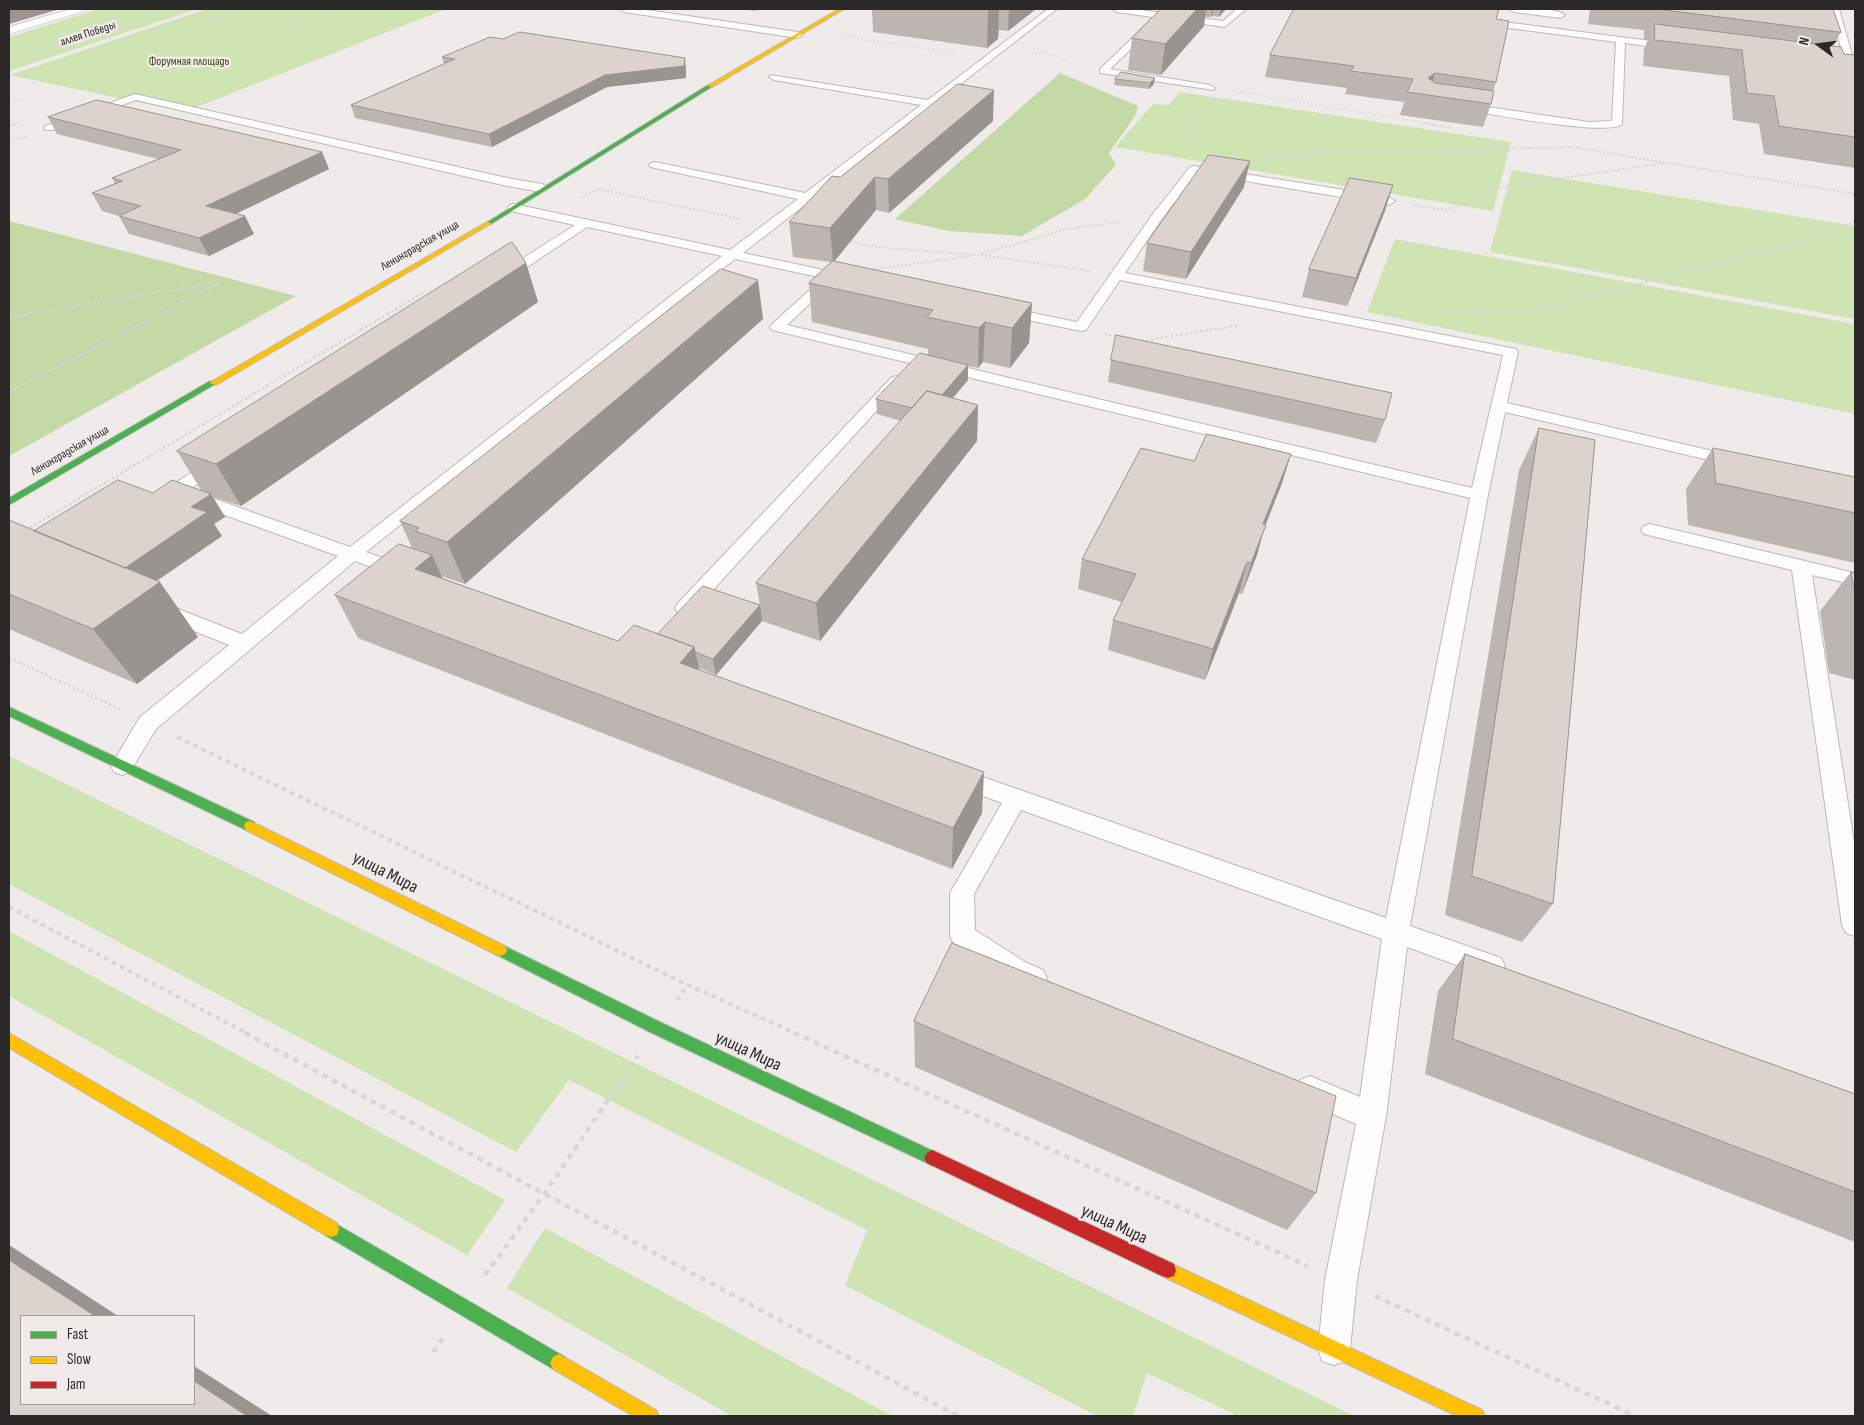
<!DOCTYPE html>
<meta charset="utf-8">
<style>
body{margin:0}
#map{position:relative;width:1864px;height:1425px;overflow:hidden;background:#eeebea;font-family:"Sofia Sans Condensed",sans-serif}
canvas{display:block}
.frame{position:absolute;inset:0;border:10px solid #2b2928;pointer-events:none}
.legend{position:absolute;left:20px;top:1315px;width:175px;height:90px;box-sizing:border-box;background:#f0eae8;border:1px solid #a19d9b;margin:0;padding:6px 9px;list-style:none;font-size:15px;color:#2b2928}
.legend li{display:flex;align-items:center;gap:10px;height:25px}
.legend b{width:25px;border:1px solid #a19d9b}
.north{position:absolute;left:1794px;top:20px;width:50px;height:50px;-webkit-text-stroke:4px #f0eae8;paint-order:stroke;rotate:284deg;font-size:14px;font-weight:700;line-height:20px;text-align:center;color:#2b2928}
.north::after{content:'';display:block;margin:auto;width:18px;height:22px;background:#2b2928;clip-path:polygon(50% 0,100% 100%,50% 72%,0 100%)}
</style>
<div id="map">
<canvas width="1864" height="1425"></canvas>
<div class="frame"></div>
<ul class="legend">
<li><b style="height:6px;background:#4caf50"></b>Fast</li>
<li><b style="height:6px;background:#ffc107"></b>Slow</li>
<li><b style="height:6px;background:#c62828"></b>Jam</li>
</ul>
<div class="north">N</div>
</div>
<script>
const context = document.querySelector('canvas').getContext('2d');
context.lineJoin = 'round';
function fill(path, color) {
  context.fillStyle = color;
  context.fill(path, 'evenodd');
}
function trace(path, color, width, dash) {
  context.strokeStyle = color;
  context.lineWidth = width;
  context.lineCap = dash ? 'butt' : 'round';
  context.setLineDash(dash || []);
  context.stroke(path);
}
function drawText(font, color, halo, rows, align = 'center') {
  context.font = font + ' "Sofia Sans Condensed",sans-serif';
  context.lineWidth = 5;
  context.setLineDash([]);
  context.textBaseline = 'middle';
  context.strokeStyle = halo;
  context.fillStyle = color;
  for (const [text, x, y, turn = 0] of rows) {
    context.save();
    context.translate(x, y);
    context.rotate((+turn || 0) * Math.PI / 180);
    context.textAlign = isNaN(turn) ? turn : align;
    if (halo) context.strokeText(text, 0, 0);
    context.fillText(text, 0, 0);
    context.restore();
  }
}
fill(new Path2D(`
 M99,9H197L9,71V37Z
 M207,9H446L184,112L10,75Z
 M1180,92L1511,142L1493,211L1115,147L1153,104L1169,105Z
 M1512,170L1855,226V319L1490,252Z
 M1395,239L1855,324V414L1367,312Z
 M9,756L1354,1416H1238L1147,1373L1133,1416H1097L845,1285L867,1230L569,1080L516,1152L9,884Z
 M9,931L505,1200L467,1255L9,996Z
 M545,1228L892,1416H732L507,1288Z`), '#d0e3b3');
fill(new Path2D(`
 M1060,73L1138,106L1135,116L1109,153L1116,165L1085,199L1022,236L949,231L895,219Z
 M9,221L296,296L9,456Z`), '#c5d9a6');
const lane = new Path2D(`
 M620,9H640L798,32L803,35L798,38L624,12Z
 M1048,9H1057L743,253L848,275L855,279L848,283L835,280L787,325L1472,488L1503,355L1120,280L1086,330L1081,331L998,314L996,311L998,308L1003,307L1077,322L1152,215L1190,167L1194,166L1389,197L1395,201L1389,205L1197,173L1161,220L1125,273L1516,349L1518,352L1507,403L1734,456L1740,457L1742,461L1740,465L1734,466L1505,412L1488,495L1410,926L1501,958L1505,966L1501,974L1492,978L1407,947L1386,1116L1357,1280L1350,1349L1346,1361L1334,1365L1322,1361L1318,1349L1325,1280L1356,1124L1300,1100L1296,1090L1300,1080L1310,1076L1360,1097L1382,939L1021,810L974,894L975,930L1025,962L1043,970L1047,978L1043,986L1034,990L1007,978L954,944L950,936V893L1002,803L949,783L946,777L949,771L957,768L1386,918L1470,498L772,330L770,327L772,324L823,278L735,259L366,552L410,568L412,572L410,576L403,578L396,576L355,561L156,729L130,772L122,775L114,772L111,766L140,717L229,645L154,615L151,610L154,605L161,603L168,605L242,634L338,556L186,501L183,497L186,493L192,492L198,493L350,547L722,256L587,227L508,280L503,281L496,277L498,274L575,225L510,211L508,208L510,205L514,204L730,250L798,199L655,168L651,167L649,165L651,163L655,162L805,193L921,105L774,80L769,77L770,75L928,100Z
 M1112,9H1133L1223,21L1237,9H1246L1225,27L1116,12Z
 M1509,9C1523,9 1555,7 1565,15L1561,18L1513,12Z
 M1831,9H1839L1855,65V73H1849L1847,71Z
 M1481,19L1674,44L1679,47L1674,50L1625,43L1622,124C1609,137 1485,113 1461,109L1456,106L1461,103L1589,122L1612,121L1616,42L1478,24L1477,22Z
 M1152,21L1156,24L1155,26L1110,69L1210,85L1215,88L1214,90L1100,73V69L1149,22Z
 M135,94L507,178L542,184L548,188L542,192L507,186L136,100L53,130H45L44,128L45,126Z
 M896,376L901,378L904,381L901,384L692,613L685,615L678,613L675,608L678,603L891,378Z
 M218,458L224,459L226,463L224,467L181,495L175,496L169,495L166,491L169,487L212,459Z
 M1650,524L1855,573V585L1812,575L1855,848V936L1846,933L1842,925L1792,570L1644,534L1641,530L1644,526Z`);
const street = new Path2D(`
 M70,9H87L85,11L9,34V27Z`);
const fast = new Path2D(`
 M708,85L713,86L491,224L486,223Z
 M210,381L217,383L9,505V498Z
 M9,707L254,822L256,826L254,830L250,831L246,830L9,716Z
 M500,944L662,1023L937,1153L940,1158L937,1163L932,1166L927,1163L652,1033L495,954L493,950L495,946Z
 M331,1221L565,1357L568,1363L565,1369L559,1372L553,1369L325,1235L323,1229L325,1223Z`);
const slow = new Path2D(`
 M839,9H844L712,87L707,86Z
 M487,222L492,223L216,385L209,383Z
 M250,821L505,946L507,950L505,954L500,956L495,954L246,830L244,826L246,822Z
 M9,1033L337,1223L339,1229L337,1235L331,1237L325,1235L9,1048Z
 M1168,1262L1482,1410L1485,1416H1457L1162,1276L1160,1270L1162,1264Z
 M559,1354L656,1410L659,1416H633L553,1369L550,1363L553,1357Z`);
const jam = new Path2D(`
 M932,1150L1174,1264L1176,1270L1174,1276L1168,1278L1162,1276L927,1163L924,1158L927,1153Z`);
trace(lane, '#bcbab9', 2);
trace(street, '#bcbab9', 1);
trace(fast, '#bcbab9', 2);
trace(slow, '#bcbab9', 2);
trace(jam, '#bcbab9', 2);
trace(new Path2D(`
 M207,20L240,9
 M100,21L140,9
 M841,36L958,53
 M1046,53L1083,68
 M1031,54L1046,53L1037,48
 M197,59L207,20L269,32
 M9,60L167,9
 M148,77L335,9
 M1232,91L1432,124
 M9,100L61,98
 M1186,104L1193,124
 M14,124L27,120`), '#d7d7d6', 1, [2, 2]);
trace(new Path2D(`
 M1193,123L1201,148
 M1424,123L1453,128
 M9,126L17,123
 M9,142L27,136
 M1572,147L1855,194
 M1256,155L1571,147
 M582,198L598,189L740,219
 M1413,205L1445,210L1479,200L1496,188L1664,163
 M847,241L877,247L978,255L1067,229L1123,222
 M981,255L1091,271
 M869,270L972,256
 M1653,280L1797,243L1855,222`), '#d7d7d6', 2, [2, 2]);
trace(new Path2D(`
 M1434,312L1528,313L1658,279
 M9,317L219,282
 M1105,334L1118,337
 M1141,341L1241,325
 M9,392L222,282
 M26,530L426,291
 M9,658L122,710`), '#d7d7d6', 2.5, [2.5, 2.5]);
trace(new Path2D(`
 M177,737L688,985L797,1034
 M9,907L248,1034
 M677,1000L688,985`), '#d7d7d6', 4, [4.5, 4.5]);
trace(new Path2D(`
 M245,1033L958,1416
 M794,1033L1308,1266
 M485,1275L545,1193L638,1056
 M1375,1296L1635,1416
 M433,1352L443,1338`), '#d7d7d6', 4.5, [5.5, 5.5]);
fill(lane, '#fcfcfc');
fill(street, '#fcfcfc');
fill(fast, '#4caf50');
fill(slow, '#ffc107');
fill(jam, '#c62828');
fill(new Path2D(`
 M744,9H758L755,11Z
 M872,9H1036L1008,31L999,30L998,39L987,48L873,32Z
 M1161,9H1226L1219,17L1212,16L1211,17H1205L1204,26L1161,75L1128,70L1132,38Z
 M1590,9H1833L1841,32L1833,46L1844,54L1855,55V168L1764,154L1759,124L1733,120L1729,76L1643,66L1644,49L1648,40H1644V30L1588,24Z
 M1496,19V82L1493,91L1491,104L1483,127L1400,115L1404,102L1345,94L1347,88L1265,77L1270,55Z
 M442,57L686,70V78L607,87L492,147L355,118L351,105L444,64Z
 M1115,79L1154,84L1149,89L1114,85Z
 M48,117L322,152L329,169L236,213L245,216L254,234L209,256L129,234L119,216L102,211L92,193L115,183L112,178L158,159L57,134Z
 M993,121L889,213L876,210L834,261L1032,303L1029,343L1010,368L983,362L978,368L968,366V380L953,398L978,405L977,441L820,641L762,621L716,675L699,668V670L982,813L952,869L358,638L335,595L412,548L400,521L763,319L465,584L441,576L442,578L618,641L658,634L760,605L756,583L901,421L877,414L876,399L928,355V349L812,322L809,283L831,262L793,257L789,222L840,177Z
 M1244,187L1186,279L1143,271L1147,243Z
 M1385,211L1347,306L1302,297L1309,269Z
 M526,263L538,302L241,506L213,497L225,517L214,524L222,536L157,581L198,637L137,684L9,629V520L34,531L153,493L201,490L177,451Z
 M1111,360L1385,420L1376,443L1108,382Z
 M1539,428L1553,904L1522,942L1445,915L1519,470Z
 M1713,448L1855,477V563L1688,525L1686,489Z
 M1291,454L1282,483L1265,526L1257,555L1242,594L1239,593L1205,680L1108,650L1113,620L1122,602L1078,589L1082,559L1194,461Z
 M1851,572L1855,573V680L1829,673L1820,611Z
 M1465,954L1855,1094V1242L1425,1074L1438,991Z
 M914,1021L1316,1193L1287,1230L915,1067Z`), '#bdb5b2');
fill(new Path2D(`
 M9,9H60L9,24Z
 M988,9H999L998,39L987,48Z
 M1009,9H1036L1008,31Z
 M1197,9H1206L1204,26L1161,75L1165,44Z
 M1212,9H1214L1212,16L1211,17Z
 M1220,9H1226L1219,17Z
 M685,58L686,70V78L607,87L492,147L489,134L605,75Z
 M1435,73L1429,95L1428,78Z
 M1155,78L1154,84L1149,89L1150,83Z
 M994,90L993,121L889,213L888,179Z
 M322,152L329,169L215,224L206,206Z
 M1250,161L1244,187L1186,279L1191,252Z
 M875,177L876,210L833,263L830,228Z
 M1393,185L1385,211L1347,306L1356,278Z
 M245,216L254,234L209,256L199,238Z
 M526,263L538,302L241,506L216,464Z
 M758,280L763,319L465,584L447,542Z
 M1032,303L1029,343L1010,368L1012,328Z
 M985,322L983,362L978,368L979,328Z
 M968,365V380L927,428V412Z
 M978,405L977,441L820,641L816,603Z
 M1291,454L1282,483L1265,526L1257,555L1242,594L1263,524Z
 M211,494L225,517L214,524L222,536L140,592L123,569L191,507Z
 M432,555L451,597L415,569Z
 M1247,562L1239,593L1205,680L1213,649Z
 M160,582L198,637L137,684L93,629Z
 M760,605L762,621L716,675L713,659Z
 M694,647L704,689L680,663Z
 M984,772L982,813L952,869L953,828Z
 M9,1245L118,1316H95L9,1260Z
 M194,1366L272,1416H247L194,1381Z`), '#9a9491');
const building = new Path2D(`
 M1161,9H1197L1165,44L1132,38Z
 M1294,9H1499L1496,19L1509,21L1496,82L1435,73L1428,78L1435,83L1494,91L1491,104L1407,92L1413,79L1351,71L1354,66L1270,55Z
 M1657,9H1833L1841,32Z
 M1655,24L1841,47L1844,54L1855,55V137L1779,126L1774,96L1747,93L1742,50L1655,40Z
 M520,32L685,58L684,66L605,75L489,134L351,105L455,59L442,57L490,37L503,39Z
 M1121,72L1155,78L1150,83L1115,79Z
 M958,84L994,90L888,179L875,177L830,228L789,222L832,176L840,177Z
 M97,100L322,152L206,206L245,216L199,238L119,216L141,206L92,193L122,181L112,178L181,150L48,117Z
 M1209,155L1250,161L1191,252L1147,243Z
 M1350,178L1393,185L1356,278L1309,269Z
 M512,242L526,263L216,464L177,451Z
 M833,261L1032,303L1012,328L985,322L979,328L927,317L933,310L809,283Z
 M721,269L758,280L447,542L415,531L419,528L400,521Z
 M1116,335L1392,393L1385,420L1111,360Z
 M920,353L968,365L942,395L927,391L912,408L876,399Z
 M927,391L978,405L816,603L756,583Z
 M1539,428L1595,440L1553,904L1472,876Z
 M1207,434L1291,454L1263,524L1266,525L1251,563L1247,562L1213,649L1113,620L1136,574L1082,559L1141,448L1194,461Z
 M1713,448L1855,477V513L1716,483Z
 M118,480L153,493L172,480L211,494L191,507L207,512L125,568L34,531Z
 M9,520L160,582L93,629L9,594Z
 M399,544L432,555L415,569L618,641L634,625L694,647L680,663L984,772L953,828L335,595Z
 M1851,572L1855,573V592Z
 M703,586L760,605L713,659L695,652L694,647L658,634Z
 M952,943L1336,1096L1316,1193L914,1021Z
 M1465,954L1855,1094V1192L1453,1039Z
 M9,1260L95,1316H21V1404H194V1381L247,1416H9Z`);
fill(building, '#dcd3cf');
trace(building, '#9a9491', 1);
drawText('12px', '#2b2928', '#f0eae8', [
 ["аллея Победы",88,34,-18],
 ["Ленинградская улица",420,246,-30],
 ["Ленинградская улица",70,451,-30]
]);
drawText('12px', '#334a05', '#f0eae8', [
 ["Форумная площадь",189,62]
]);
drawText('18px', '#2b2928', '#f0eae8', [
 ["улица Мира",385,873,27],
 ["улица Мира",748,1052,25],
 ["улица Мира",1114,1225,25]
]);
</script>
